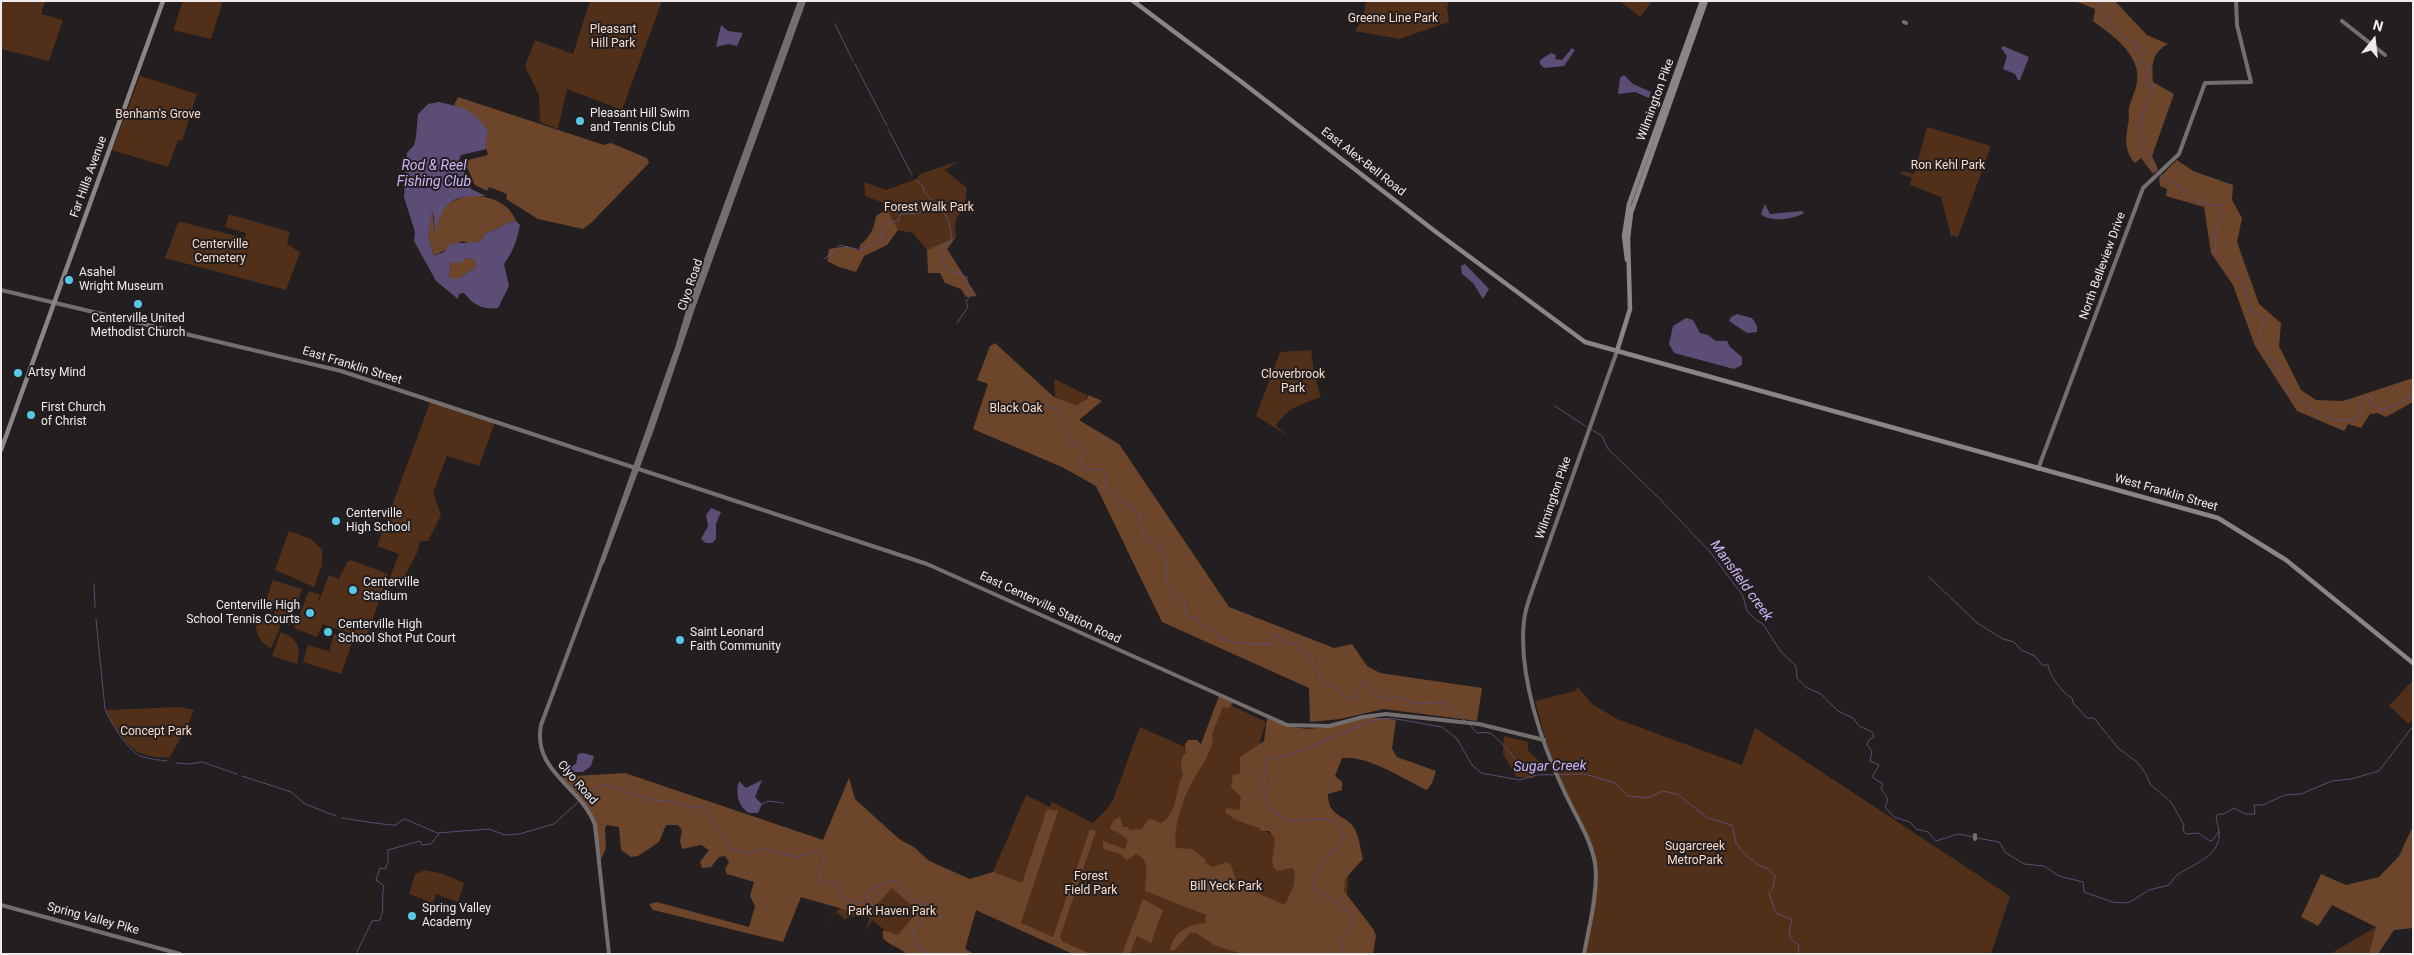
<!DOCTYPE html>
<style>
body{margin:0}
#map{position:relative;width:2414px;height:955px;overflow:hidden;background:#231e1f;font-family:Roboto,sans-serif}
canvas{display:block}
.frame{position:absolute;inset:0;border:2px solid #efebec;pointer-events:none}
.north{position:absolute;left:2349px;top:15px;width:50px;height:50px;-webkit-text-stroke:4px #231e1f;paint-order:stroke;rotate:16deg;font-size:14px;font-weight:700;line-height:20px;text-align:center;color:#efebec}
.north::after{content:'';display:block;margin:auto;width:18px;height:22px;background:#efebec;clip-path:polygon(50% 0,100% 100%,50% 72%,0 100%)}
</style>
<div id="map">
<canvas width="2414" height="955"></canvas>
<div class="frame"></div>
<div class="north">N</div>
</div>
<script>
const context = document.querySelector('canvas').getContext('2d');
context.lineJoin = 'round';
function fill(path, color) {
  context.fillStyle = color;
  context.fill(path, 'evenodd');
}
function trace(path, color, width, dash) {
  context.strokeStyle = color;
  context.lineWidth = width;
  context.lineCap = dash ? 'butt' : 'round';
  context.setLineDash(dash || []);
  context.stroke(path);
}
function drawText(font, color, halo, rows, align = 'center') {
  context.font = font + ' Roboto,sans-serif';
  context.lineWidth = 4;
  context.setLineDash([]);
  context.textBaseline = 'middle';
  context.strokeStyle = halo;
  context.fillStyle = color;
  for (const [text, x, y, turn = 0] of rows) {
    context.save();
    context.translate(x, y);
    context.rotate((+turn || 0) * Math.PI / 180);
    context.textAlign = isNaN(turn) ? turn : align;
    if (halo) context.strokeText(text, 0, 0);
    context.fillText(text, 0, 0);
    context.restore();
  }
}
fill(new Path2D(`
 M1,1H45L41,14L63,20L49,61L1,49Z
 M183,1H223L211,39L173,30Z
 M590,1H662L622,110L567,89L558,129L540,122L539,95L525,66L535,40L573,54Z
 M1366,1H1449L1447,8L1449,22L1399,39L1355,31L1363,19Z
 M1620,1H1652L1640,17Z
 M140,76L197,94L182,141L178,140L168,167L112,150Z
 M1927,127L1991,146L1958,237L1951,236L1941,197L1910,185L1912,178L1901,174V171L1914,174Z
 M958,161L945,170L967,188L964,210L957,217L955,223L956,237L927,250L913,233L898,230L884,203L865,196L864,182L886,190L917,179L920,174Z
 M229,214L290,232L287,243L300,253L286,290L165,258L178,223L181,222L245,238L246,233L225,227Z
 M1311,350L1315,378L1321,397C1301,404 1287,408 1276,426L1290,437L1256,416L1280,352Z
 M1054,379L1087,395L1086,399L1076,405L1055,397Z
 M431,400L495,422L479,466L447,456L433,493L441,515L428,541H420L417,553L398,589L387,585L399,554L377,546Z
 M289,531L311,539L322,550V565L314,587L275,570Z
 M351,560L388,574L366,639L323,624L317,637L294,628L309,591L320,595L318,601H319L329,575L339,579L347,562Z
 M273,580L302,589L289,626L272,620L277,606L265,603Z
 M259,615L279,624L280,628L271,648C257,641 253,629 259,615Z
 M281,632C297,638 302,648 297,664L272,656Z
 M334,634L353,640L341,674L303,662L308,645L344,656L329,651Z
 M2413,680V719L2409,724L2389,706Z
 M1578,687L1592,704L1617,719L1742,765L1755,728L2010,896L1991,954H1584L1595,873L1589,844L1553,765L1535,701L1575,691Z
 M1220,700L1266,722L1237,816L1276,837L1351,835L1346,909L1369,954H1073L976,910L965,949L974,954H915L872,920L864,933L870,918C859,915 854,916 844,919L837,912L823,925L840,908L801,896L849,778C851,785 852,795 856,800C871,819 948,880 971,879C978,878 987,874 993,872L1026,795L1050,807L1052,802L1093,823L1106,810L1113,800L1140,727L1201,754Z
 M180,707L194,710L186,730L169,758C161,757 153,757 145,755C128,750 112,725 106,710Z
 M1504,736L1528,742V750L1539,761L1535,778L1516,777L1503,754Z
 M425,870L443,874L464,883L458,902L436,894L433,903L409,894L415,874Z
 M2376,927L2369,952L2371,954H2330Z`), '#522f18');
fill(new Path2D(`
 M2075,1H2115L2147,35L2168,44C2151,54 2152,63 2153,82L2174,94L2152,156L2158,169L2153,174L2141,158L2135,163C2123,150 2126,135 2129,119C2129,115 2128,112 2129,107C2134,92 2142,79 2134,62C2126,44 2109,33 2093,21L2095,9Z
 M458,97L604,145L611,143L647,158L649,163L591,223L583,229L538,219L506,199L507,194L489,187L487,191L475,185L466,165L468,160L488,155L485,144L454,105Z
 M2177,160L2193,171L2233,185L2232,200L2242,218L2237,242L2259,304L2281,323L2279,346L2301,390L2316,400L2343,401L2413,378V402L2386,417L2378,413L2370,414L2361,428L2348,424L2344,431L2297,411L2255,346L2233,285L2211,253L2204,207L2166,196L2167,189L2160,186L2159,178Z
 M470,195C489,196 509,202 516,221C504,222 497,231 485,233L481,241L471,244L462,241L434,256L428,236L432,209L435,232C443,203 441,205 470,195Z
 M887,209L898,230L887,245L864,256L856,272L839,267L827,261L829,249L847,246L859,251L860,245C870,237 874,229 876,216Z
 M956,237L947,249L977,296L966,297L961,289L945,283L940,273H928L927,250Z
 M466,258L473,259L477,263L475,268L458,279H450L449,273L451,262Z
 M995,343L1054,397L1076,405L1087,399L1088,395L1102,401L1079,420L1119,444L1229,607L1334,648L1352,644L1367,666L1380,673L1482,688L1477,721L1384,709L1340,719L1310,722L1309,688L1162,622L1096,486L1062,467L973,429L988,384L977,380L990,346Z
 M1219,696L1233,703L1229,708L1223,707L1212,734C1216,749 1198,770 1191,784C1182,802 1173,828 1176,848L1192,849L1205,859L1207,864L1213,867L1227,862L1231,865L1237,884L1285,905L1294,885L1295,871L1292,868L1278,871L1274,868L1272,862L1275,839L1269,831H1261L1259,828L1236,820L1225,812L1226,808L1239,810L1241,797L1231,787L1233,775L1240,774V757L1264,741L1267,718C1310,738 1326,725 1368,718C1377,717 1387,719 1396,720L1392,749L1397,757L1436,771L1432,783L1427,790C1403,779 1368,755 1342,758L1335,776L1342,782V790L1328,794C1328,814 1339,813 1351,824C1359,832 1360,848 1363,859L1345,879L1344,891L1374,930L1376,936L1373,954H1242L1214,945L1196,933H1190L1174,951L1170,950C1173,932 1189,924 1205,923L1206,915L1145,891C1145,875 1152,862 1136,854L1127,860L1120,854L1103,849V841L1125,849L1128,840L1119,833L1110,829C1111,823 1114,819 1120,817L1123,827H1128L1130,830L1142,829L1149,818L1161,823C1179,813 1174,790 1183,775C1181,766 1179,759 1186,753L1185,744L1188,740H1197L1201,744Z
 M625,773L823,840L849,778L855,799L899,839L914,847L929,861L970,879L993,872L1022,883L1047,809L1058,811L1021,923L1053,937L1090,829L1096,831L1060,937L1063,942L1091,954H1073L976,910L965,949L974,954H906C899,946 889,946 883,938V930L898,935L918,911L892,888L872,910L870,917L801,897L783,942L653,910L649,904L657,902L749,927L755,906L750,896L754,882L727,874L725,869L729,862L725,856L719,857L711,867L702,868L700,862L709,850L701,845L682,849L680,841L682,830L678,825H666L659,842L638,856L631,857L621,850L619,827L607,825L605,828L606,848L600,862L591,815L558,777Z
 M2413,826V928L2394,930L2378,954L2369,953L2376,927L2332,905L2318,926L2301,917L2321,874L2346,885L2379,877L2399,856Z
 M1143,899L1163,910L1151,943L1137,936L1130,954H1122Z`), '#6d452b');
fill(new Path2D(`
 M721,25L728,31L743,33L737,46L728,44L716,47Z
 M2003,46L2029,57L2020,80H2018L2015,74L2003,69L2007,56L2001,48Z
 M1572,48L1575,50L1564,66L1544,68L1540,64V60L1551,53L1556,55L1555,59L1562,60Z
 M1624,75L1633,84L1651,92L1649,98L1635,92L1618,94L1620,78Z
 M439,102C464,108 475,110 488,132L485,144L487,149L461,155L459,160L471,189L486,196C451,195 442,201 435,235L434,217L432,211L428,236L434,256L444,252L450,244C461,242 470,244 481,241L485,233C497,231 504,222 516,221L520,225C517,240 513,252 504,264L509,286L498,308C483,310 473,305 464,293L459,294L458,299L436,281L414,241L415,232L404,197L407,153L414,145L416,137L418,114L428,104ZM466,258L473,259L476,263L475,268L458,279L450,278L449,273L451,262L460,263Z
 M1765,204L1770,214L1802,211L1804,213C1795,219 1769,223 1761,214Z
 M1465,264L1489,289L1483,299L1473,283L1462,274L1461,266Z
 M1737,314L1752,318L1757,326V332L1747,333L1729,321L1731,317Z
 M1686,318L1693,320L1700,333L1708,335L1716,341H1727L1730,347L1742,357V365L1734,369L1674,353L1669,344L1673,326Z
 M711,508L721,512L716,524V539L712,543H706L701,539L708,526L706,515Z
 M583,753L594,756L591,766L583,772H572L570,767L576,764L578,754Z
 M762,780L755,797L762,804L758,813H749C738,806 735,794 739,781L746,788Z`), '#5c4d76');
trace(new Path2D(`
 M2100,1C2100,13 2102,17 2112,22C2119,42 2123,36 2137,43L2136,50L2141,55L2137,60L2138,65L2143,63L2149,65L2145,84L2148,86L2152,85L2154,87L2141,119V147C2148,153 2152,155 2151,166L2157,172
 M835,24L853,61
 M855,64L887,126
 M888,129L912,175
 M2160,174L2170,182L2177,184L2197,201L2210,205H2223L2216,231L2215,251L2244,284L2251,311L2260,315L2263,321L2259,338L2286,382V389C2301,406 2337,431 2360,416L2362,403L2367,395L2372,398L2371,404L2383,410L2413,396
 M916,180L923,186L924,191L933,202
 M824,259L840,245L860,250L882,239L881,231L890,222L898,221L901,214L919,213L935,203C948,215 952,225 951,242L942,247L940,254L946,268L955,274L959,272L962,276L967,277V284L972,293L966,302L968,307L957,323
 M1047,405L1056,409L1063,423
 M1555,406L1587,427
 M1065,424L1072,445L1074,446L1079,441C1087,451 1082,455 1080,465C1084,467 1089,470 1093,470C1100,470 1103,467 1107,476L1104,482L1108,489L1122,502L1139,513L1145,541L1153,542L1160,548L1167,564L1166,581L1173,592L1185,603V615L1196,619L1201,625L1214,631L1222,639L1237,643L1268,644H1271L1275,636L1279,635L1284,642L1297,645L1312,657V667C1318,670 1318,675 1321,680C1324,684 1332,685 1335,688C1341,693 1344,701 1355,698L1365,681L1372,686V690L1376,695L1387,699L1400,697L1416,704L1443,702L1465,721
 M1591,429L1602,436L1608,449L1658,497L1711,553L1743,596L1747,611L1756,620L1763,624L1781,652L1796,666L1797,678L1807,688L1821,694L1838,711L1853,718L1859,726L1872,732L1874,737L1869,740L1867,745L1872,751L1870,761L1879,765L1872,777L1883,784L1881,789C1886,796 1890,798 1885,807L1894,817L1910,822L1916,829L1928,832L1936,841L1958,834L1974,837
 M1929,577L1977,623L2003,639L2014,642L2021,650L2035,656L2042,665H2048C2050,676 2062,693 2072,698L2073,703L2087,718H2094L2118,748L2137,762L2146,774L2150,784L2171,802L2184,825L2183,830L2186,834L2198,833L2210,841L2213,840L2219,831L2216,817L2218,814H2224L2234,808L2245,814H2255L2254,805H2263L2285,795L2301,794L2332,781L2351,779L2379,771L2413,726
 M94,584L95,607
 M96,619L105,709C110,722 128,750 140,756C148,759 159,760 167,761
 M1470,725L1477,733C1481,733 1485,732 1489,733C1497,735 1513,757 1519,763C1522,767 1529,768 1532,772
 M176,763L189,764L202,762L237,774
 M242,776L291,792L305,804L336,816
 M581,799L603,784L651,800L668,801L691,807L698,806L703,809L732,849L750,853L763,849L796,857L815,852L821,853L825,861C820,867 818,877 823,884L834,881L840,896L847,900L869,905L872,902L867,896L868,892L890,880L896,881L911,898L916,901L924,903L927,907L918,927L912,932L917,948L930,954
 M762,804L769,801L783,803
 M342,818C348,819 392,826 395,825C399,824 400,820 405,819L437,833L489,829L505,835L519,834L554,824L578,802
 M1977,838L1999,842L2006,853L2024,864L2044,866L2059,876L2083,882L2084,892L2112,902L2123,903L2130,902L2149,890L2169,885C2172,882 2173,878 2177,875C2193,864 2222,856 2219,831
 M1329,855L1336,850L1343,839C1338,809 1312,822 1293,821C1287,821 1283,818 1279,815C1268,808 1264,805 1264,791C1264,780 1263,770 1267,760L1289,755L1375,720L1391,718L1442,727L1457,739L1472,765L1481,773L1520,780L1536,775L1585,774L1615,783L1628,796L1648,798L1663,791L1677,794L1708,818L1732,825L1736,843L1745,854L1758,865L1768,869L1775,876L1773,888L1769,893L1776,913L1791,919L1792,923C1788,929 1789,933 1791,940L1799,945L1798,954
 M1328,856L1313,882C1316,897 1346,902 1355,917L1340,942L1344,954
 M356,954L372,921L380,920C385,908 381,898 384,886L376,880L380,868L385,869L388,862V850L420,841L422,845L431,844L439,834`), '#5c4d76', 1);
trace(new Path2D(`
 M2342,21L2385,55
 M1904,22L1906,23
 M1,290L341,371L927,564L1287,725L1329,726L1363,717L1386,714L1479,724L1544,740
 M2038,469L2143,188L2179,154L2205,83L2251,82L2237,25L2236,1
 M602,563L652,429L694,305L804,1
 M1975,835V839
 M1,905L180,954
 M609,954L595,825C582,787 532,772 541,725L597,575L677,348L690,304L800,1
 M1584,954C1589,927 1599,890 1595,863C1591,839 1575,815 1565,793C1542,745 1518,675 1524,621C1525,610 1529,599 1533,588L1617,351`), '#746f6e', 4);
trace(new Path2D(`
 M1133,1L1243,83L1436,232L1585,342L2218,518L2286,560L2413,663
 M1627,260L1624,236L1629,204L1702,1
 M1617,351L1630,309L1628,238L1631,213L1706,1
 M1,450L163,1`), '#8b8584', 4.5);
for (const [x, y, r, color] of [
 [580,121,5,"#58c8e4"],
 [69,280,5,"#58c8e4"],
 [138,304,5,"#58c8e4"],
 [18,373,5,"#58c8e4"],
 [31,415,5,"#58c8e4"],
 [336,521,5,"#58c8e4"],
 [353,590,5,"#58c8e4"],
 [310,613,5,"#58c8e4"],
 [328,632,5,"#58c8e4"],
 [680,640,5,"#58c8e4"],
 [412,916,5,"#58c8e4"]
]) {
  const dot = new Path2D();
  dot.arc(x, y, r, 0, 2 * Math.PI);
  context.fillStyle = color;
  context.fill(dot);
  trace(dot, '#231e1f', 2);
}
drawText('12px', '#f9dccb', '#231e1f', [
 ["Greene Line Park",1393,19],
 ["Pleasant",613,30],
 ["Hill Park",613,44],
 ["Benham's Grove",158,115],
 ["Ron Kehl Park",1948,166],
 ["Forest Walk Park",929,208],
 ["Centerville",220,245],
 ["Cemetery",220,259],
 ["Cloverbrook",1293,375],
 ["Park",1293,389],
 ["Black Oak",1016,409],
 ["Concept Park",156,732],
 ["Sugarcreek",1695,847],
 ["MetroPark",1695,861],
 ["Forest",1091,877],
 ["Field Park",1091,891],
 ["Bill Yeck Park",1226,887],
 ["Park Haven Park",892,912]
]);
drawText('12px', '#efebec', '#231e1f', [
 ["Wilmington Pike",1656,100,-70],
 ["East Alex-Bell Road",1363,162,38],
 ["Far Hills Avenue",89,177,-70],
 ["North Belleview Drive",2103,266,-70],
 ["Clyo Road",691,285,-71],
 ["East Franklin Street",352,366,17],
 ["West Franklin Street",2166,493,16],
 ["Wilmington Pike",1554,498,-71],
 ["East Centerville Station Road",1050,608,25],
 ["Clyo Road",577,783,49],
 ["Spring Valley Pike",93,919,15]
]);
drawText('12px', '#efebec', '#231e1f', [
 ["Pleasant Hill Swim",590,114],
 ["and Tennis Club",590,128],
 ["Asahel",79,273],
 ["Wright Museum",79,287],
 ["Centerville United",138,319,"center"],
 ["Methodist Church",138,333,"center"],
 ["Artsy Mind",28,373],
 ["First Church",41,408],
 ["of Christ",41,422],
 ["Centerville",346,514],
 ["High School",346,528],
 ["Centerville",363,583],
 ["Stadium",363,597],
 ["Centerville High",300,606,"right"],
 ["School Tennis Courts",300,620,"right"],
 ["Centerville High",338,625],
 ["School Shot Put Court",338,639],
 ["Saint Leonard",690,633],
 ["Faith Community",690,647],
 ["Spring Valley",422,909],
 ["Academy",422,923]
], 'left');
drawText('italic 14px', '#cfb6fb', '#231e1f', [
 ["Rod & Reel",434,166],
 ["Fishing Club",434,182],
 ["Mansfield creek",1741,581,54],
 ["Sugar Creek",1550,767,-1]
]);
</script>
